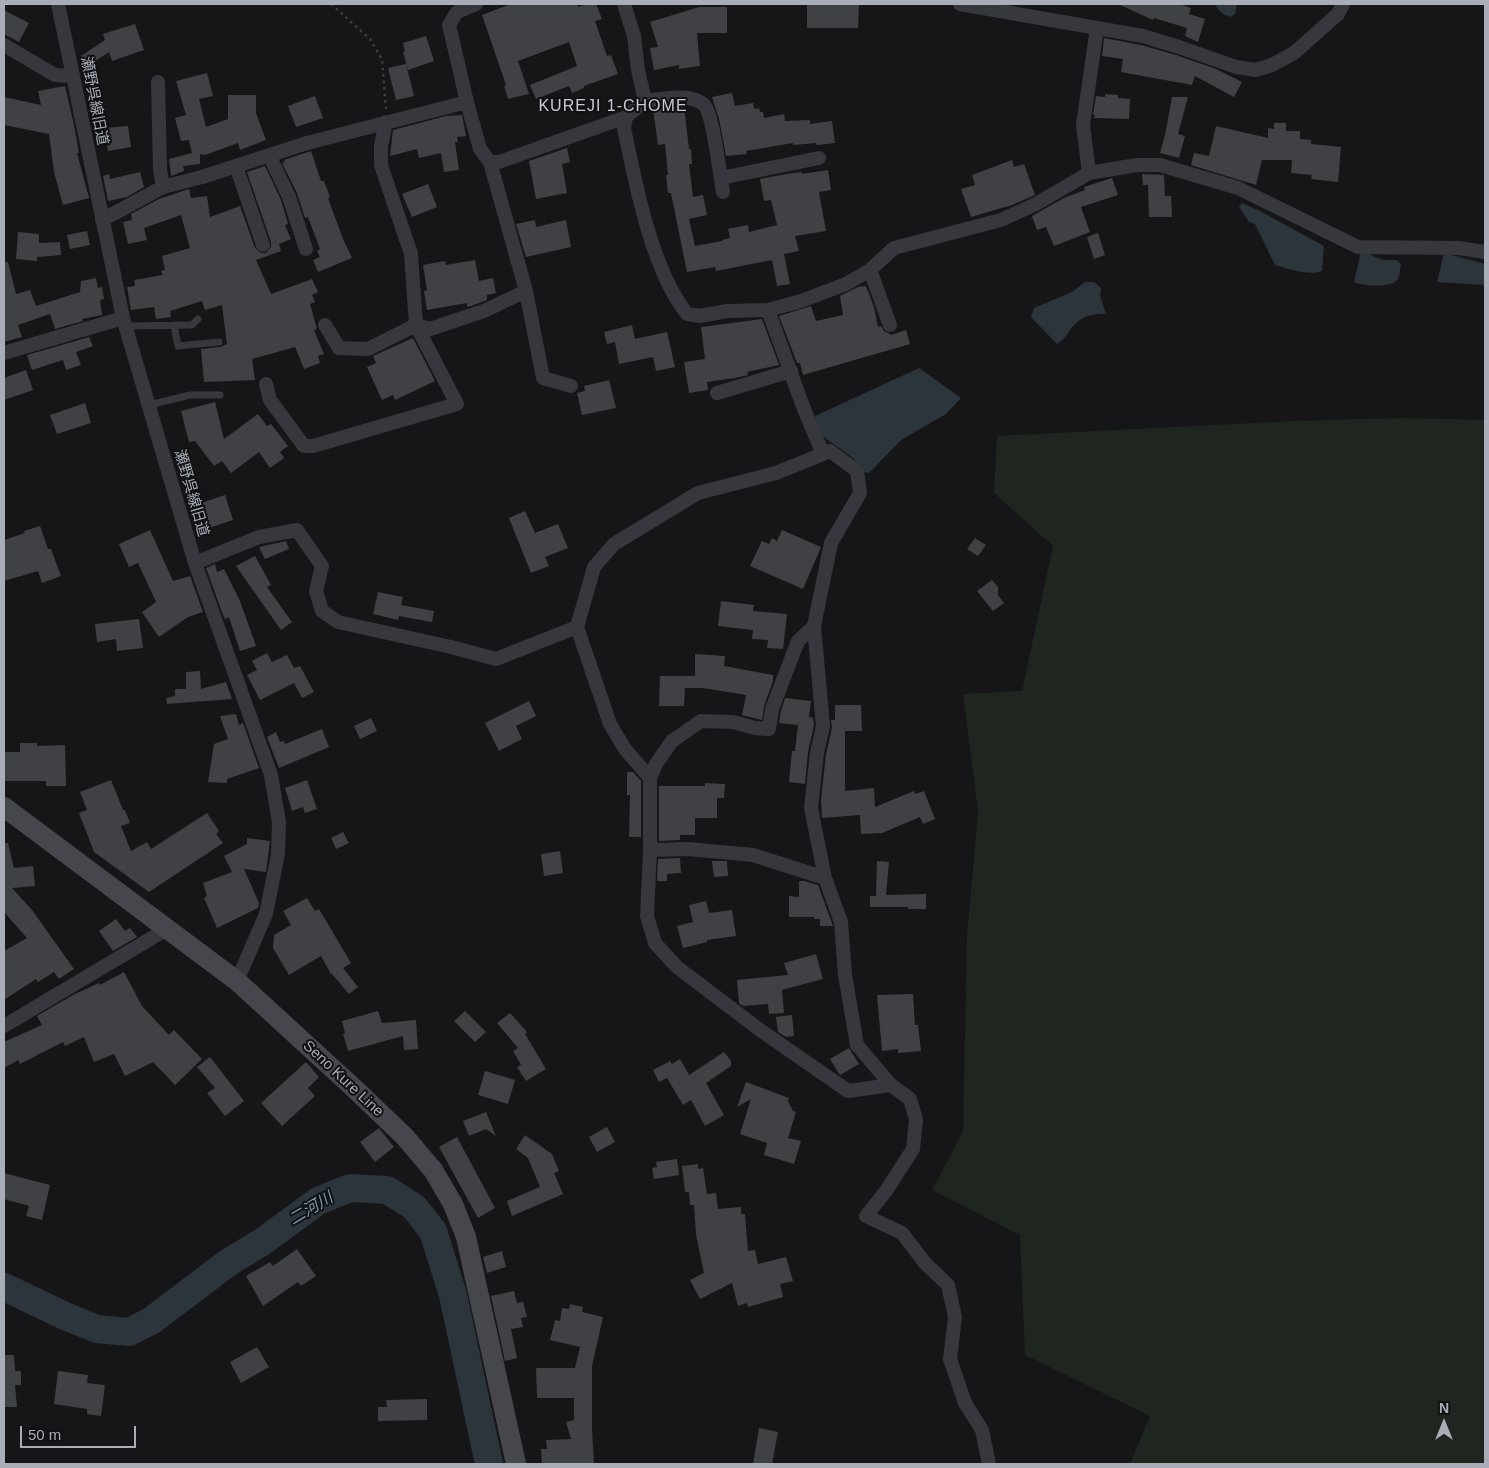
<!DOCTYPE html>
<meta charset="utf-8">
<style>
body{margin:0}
#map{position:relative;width:1489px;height:1468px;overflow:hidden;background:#161618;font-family:Arial,sans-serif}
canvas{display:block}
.frame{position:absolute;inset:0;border:5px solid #a8adb8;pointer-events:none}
.north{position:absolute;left:1419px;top:1398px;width:50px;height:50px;-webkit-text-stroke:4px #111113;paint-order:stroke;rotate:0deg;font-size:14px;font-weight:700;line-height:20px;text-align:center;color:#a8adb8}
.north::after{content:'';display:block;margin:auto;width:18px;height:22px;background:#a8adb8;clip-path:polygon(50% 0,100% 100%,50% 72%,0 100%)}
.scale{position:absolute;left:20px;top:1426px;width:116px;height:22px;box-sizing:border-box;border:2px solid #a8adb8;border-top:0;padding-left:6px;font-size:15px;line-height:18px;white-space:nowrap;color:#a8adb8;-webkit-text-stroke:4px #111113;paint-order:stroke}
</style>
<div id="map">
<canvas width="1489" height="1468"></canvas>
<div class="frame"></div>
<div class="north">N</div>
<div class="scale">50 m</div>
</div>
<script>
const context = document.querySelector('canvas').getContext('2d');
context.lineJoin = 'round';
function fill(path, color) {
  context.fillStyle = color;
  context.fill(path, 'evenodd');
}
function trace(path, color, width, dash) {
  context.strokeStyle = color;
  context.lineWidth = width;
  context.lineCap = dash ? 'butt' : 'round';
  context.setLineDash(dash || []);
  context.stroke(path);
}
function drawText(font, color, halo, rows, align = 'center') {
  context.font = font + ' Arial,"Noto Sans JP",sans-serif';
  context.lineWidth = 4;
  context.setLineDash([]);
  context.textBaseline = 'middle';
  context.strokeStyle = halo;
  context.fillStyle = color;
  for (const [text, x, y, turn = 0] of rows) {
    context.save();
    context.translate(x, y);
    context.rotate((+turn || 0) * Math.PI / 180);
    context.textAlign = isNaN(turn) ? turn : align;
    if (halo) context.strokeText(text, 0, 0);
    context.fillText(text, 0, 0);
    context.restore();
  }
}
fill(new Path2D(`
 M1400,418L1485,420V1464H1130L1150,1416L1025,1355L1020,1235L932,1190L963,1132L967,937L978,811L963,694L1022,691L1053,546L994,493L997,436L1295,421Z`), '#1e261f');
fill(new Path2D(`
 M1215,4H1237L1235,14L1230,17C1223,14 1218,11 1215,4Z
 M1242,203L1260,211L1324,246L1322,271C1309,276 1289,269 1275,265L1255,224L1249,222L1239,207Z
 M1361,251L1383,260H1396L1401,264C1400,268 1400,276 1397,280C1392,288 1362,286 1354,282Z
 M1444,253L1485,264V285L1437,282Z
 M1085,282H1094L1101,288L1100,295L1106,314C1097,313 1083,316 1076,323C1068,330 1067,338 1057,344L1031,317L1034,308L1072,292Z
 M919,368L961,398L946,414L901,440L869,473L863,472L853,458L821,435L815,416Z`), '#2c353c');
trace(new Path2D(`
 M4,1287L65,1316L97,1329L129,1332L151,1321L229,1262L262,1242L318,1201L350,1188L387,1190L414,1207L433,1231L453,1295L489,1464`), '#2c353c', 28);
fill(new Path2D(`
 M511,4H577L578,7L588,4H596L602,19L595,21L607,56L611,55L618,74L584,86V88L572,93L569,86L536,99L530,85L577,66L569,42L518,61L529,94L508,99L504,86L506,85L482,15Z
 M807,4H859L858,28H807Z
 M1118,4H1179L1191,8L1189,14L1205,19L1198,42L1185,36L1187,28L1154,18L1153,20Z
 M699,7H727V33H697L700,66L679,69V65L654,70L650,48L658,47L650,22Z
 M4,10L29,23L19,42L4,34Z
 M135,24L144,50L112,61L109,52L88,66L81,56L105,40L103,34Z
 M426,36L434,61L408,70L403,52L405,51L403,43Z
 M1104,38L1141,45L1176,55L1216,69L1242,82L1234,97L1195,76L1192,85L1121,72L1123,59L1102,56Z
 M406,64L414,96L396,100L388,68Z
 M207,73L213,96L199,99L206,127L228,119V95H256V113L266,140L240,150L238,143L205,155L200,154V164L183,166L184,171L171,176L169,159L192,153L189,140L181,141L175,118L186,115L176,81Z
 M65,86L74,125L79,153H77L89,198L63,205L54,172L49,134L4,125V97L41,105L38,91Z
 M732,93L735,106L753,103L754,109L759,108L760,112H763L764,118L784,114L785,121L810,120V124L832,121L835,143L817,145L816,143L793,145V143L746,151L747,154L726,156L719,119L712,97Z
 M1105,94L1118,95V98L1130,99L1129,119L1094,118L1095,115H1093L1096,96L1105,97Z
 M315,96L323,118L296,127L288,106Z
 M1172,97H1188L1178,134L1185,136L1179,158L1160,153L1165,135Z
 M684,106L689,149H691L692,164H689L693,197L703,195L707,215L689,219L695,246L722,241V240L730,238L728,229L748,225L749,232L777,225L771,200L764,201L760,179L786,174L802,172V174L828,170L831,190L819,192L826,231L795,236L799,251L784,254L790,284L777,286L772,260L716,271L715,267L687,272L671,193H668L666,175H668L665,144L658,145L653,109Z
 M462,115L466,136L457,137L458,142H455L459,170L444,172L441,153L419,158L417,149L390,156L393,130L446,116Z
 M1274,123H1286V131H1300V139L1311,140V144L1341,147L1338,182L1311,179L1312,175L1291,173L1292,160H1262L1256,185L1191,165L1194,153L1209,156L1216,126L1268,138V128L1274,129Z
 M128,126L131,147L108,151L105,128Z
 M567,148L570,162L562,164L567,193L536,199L529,161Z
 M311,151L321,181H324L330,197L328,198L343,239L352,258L318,272L313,260L320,257L317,251L320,249L308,217L305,218L297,193L282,163L285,162L284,160Z
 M1012,160L1014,167L1024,164L1035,195L1012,205L971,217L961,189L975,185L972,175Z
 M265,166L281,200L288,224L285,225L291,239L279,244L281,251L256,260L271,294L312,279L318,292L312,295L315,302L310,304L317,329L314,330L324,354L318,356L320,363L304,369L295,347L252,359L255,380L204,382L201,349L220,347L227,344L222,305L205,310L202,301L170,311L171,317L156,319L154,307L131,310L127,287L135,286L134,280L163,275L161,271L165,270L162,256L190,248L181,215L144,228L147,240L128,244L123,222L132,220L131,214L159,199L189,189L191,198L207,196L210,217L240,206L255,248L261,253H266L271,247V242L247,172Z
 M140,172L144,187L127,197L108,201L103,176L109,174L110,179Z
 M1142,174L1164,175L1165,196H1171L1172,217H1149L1148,185H1143Z
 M1112,178L1118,195L1081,207L1090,232L1054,246L1046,227L1037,230L1032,216L1064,198L1085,190L1084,187Z
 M428,184L437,207L412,217L402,194Z
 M535,220L536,227L566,220L571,247L526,257L516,224Z
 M87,231L90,245L70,249L67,235Z
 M18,232L39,234V243L60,242L61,255L37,257V261L16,259Z
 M1098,233L1105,255L1094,259L1087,237Z
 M475,260L479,281L493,278L496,293L487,295V300L471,306L467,307V303L427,310L424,291L427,290L423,265L445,261L446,265Z
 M4,262H8L16,294L30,290L36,306L80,292L81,281L96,278L98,288L102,287L104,299L100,300L102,315L82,319L83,321L55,329L50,314L18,325L22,337L4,342Z
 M866,286L874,307L878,327L881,326L884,331L890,334L891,335L906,330L910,344L803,375L800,363H797L779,316L811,306L816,321L843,315L840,296L858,287Z
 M762,319L779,365L747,372L748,375L735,378L707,382L708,390L689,393L684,362L705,359L701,327Z
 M632,325L635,339L667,332L675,367L656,371L653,357L619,364L615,342L607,344L604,332Z
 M89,337L93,346L76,352L81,365L66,370L63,360L32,370L27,355Z
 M413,338L435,381L395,400L393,395L382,400L367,367L376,363L373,356Z
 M26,370L33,390L4,400V378Z
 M609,380L616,408L582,415L577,393L585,391L584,386Z
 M215,402L224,439L258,414L267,426L271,424L288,446L280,452L284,458L270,468L259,452L231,473L222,461L214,466L195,441L189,442L181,411Z
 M85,403L91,423L57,434L50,415Z
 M225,495L233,520L197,532L189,507Z
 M525,511L535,533L558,524L568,548L545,557L549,566L531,573L509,518Z
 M40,526L48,549H51L61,576L42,583L38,571L4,581V540L25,533L24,531Z
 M150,530L173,581L190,576L203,612L188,617L159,637L142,612L156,602L138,563L129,567L119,544Z
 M782,530L821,547L803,589L750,566L762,541L769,544L772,538L777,541Z
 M975,538L986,545L978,556L967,549Z
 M286,541L289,549L265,559L259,547Z
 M255,556L271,585L267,587L292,622L281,630L236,566Z
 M215,564L217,572L224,569L240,601L256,646L240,651L229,617L225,619L222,612L206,568Z
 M992,580L998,587V595L1004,603L993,611L977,591Z
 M378,592L403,597L401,605L434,611L432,622L399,616L398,620L373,614Z
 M721,601L754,605L753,611L787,614L783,649L767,648L768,640L752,639L753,630L718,626Z
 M139,619L143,648L117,651L116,639L97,642L95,624Z
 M267,653L272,662L287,655L294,668L300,666L314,692L302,698L294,683L260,700L247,675L257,670L252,661Z
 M695,654L725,656L724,666L773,675V681L764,706L762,720L742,715L746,695L703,688H685L684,706H659L660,676H695Z
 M200,671L201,689L226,682L232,699L167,704L166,698L175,696V689H186V672Z
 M785,698L811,701L809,717L813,718L814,725L808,752L805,784L789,782L792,751H795L798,725L779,723L781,711Z
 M529,701L536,716L516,726L522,739L499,751L485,723Z
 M835,705H861L862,731H845V791L874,788L875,807L914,791L915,794L924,791L935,819L923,824L920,817L882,833L861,834L860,815L822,818L821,800L826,754L832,728L831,720H835Z
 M236,714L239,725L243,723L259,768L227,779V783L208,782L214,744L228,739L220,716Z
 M371,718L377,731L360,739L354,726Z
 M322,729L329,747L279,768L267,737L276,732L280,742L284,741L285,744Z
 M20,743H37V746L65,745L66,786H46V781H5V752H20Z
 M627,772H633L641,781V837H629L630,795H627Z
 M111,780L123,810H125L130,823L121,826L131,851L147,842L151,849L207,813L219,831L216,834L223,843L149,892L94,852L79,813L87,810L80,792Z
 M307,780L317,809L305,813L303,807L292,811L285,788Z
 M705,783L725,784L724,798H717V818H695V835H680V840L659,841V786H705Z
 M343,832L349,843L336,849L331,838Z
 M247,838L270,841L266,872L244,869L259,903L258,908L217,928L204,898L207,896L203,883L232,872L224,856L247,844Z
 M4,843H8L14,868L33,866L35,886L12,888L32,910L74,969L59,979L54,972L38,982L36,979L4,1000V951L27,938L4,912Z
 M560,851L563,873L544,876L541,854Z
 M680,858L681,873L667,874V881H657L658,859Z
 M712,861H727L728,876L714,877Z
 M877,861L889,862L886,895L926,894V909H908V907H870V896H876Z
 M799,881H804L818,885L833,926H820V919H814V917H789V896L799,897Z
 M307,898L315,911L319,909L351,963L343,968L358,987L349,994L332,974H331L321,956L289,975L273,948L274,935L291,925L283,911Z
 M706,901L709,913L732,910L736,936L707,940V942L683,948L677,926L693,922L689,905Z
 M116,919L125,931L130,928L137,937L113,951L99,931Z
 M816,954L823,979L782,990L784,1013L769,1014L768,1004L743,1006L739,1003L737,980L788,975L784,963Z
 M124,972L142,1006L169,1035L174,1030L202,1059L175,1085L153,1062L125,1076L114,1054L94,1062L84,1037L65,1046L63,1042L20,1064L18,1060L4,1068V1042L42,1025L37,1016L73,995L99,983L100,985Z
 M913,994L915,1025H918L921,1051L898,1053V1049L882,1051L877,995Z
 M378,1011L382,1023L416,1020L418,1049L404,1050L403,1036L348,1051L343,1034L345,1033L342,1021Z
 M465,1011L486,1032L475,1042L454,1021Z
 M510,1013L527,1032L525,1034L546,1069L526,1081L517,1067L521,1065L513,1051L518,1048L497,1023Z
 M792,1015L794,1036L786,1037L778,1032L776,1017Z
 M849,1048L859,1064L840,1075L830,1059Z
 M724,1052L731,1061V1066L706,1083L724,1115L705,1126L691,1100L683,1105L667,1078L659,1082L653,1070L670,1061L672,1064L680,1059L689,1075Z
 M210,1057L244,1101L225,1116L207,1093L215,1088L197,1067Z
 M306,1062L319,1077L308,1088L315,1096L282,1126L261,1103Z
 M485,1071L515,1080L508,1104L478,1095Z
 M746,1082L789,1098L788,1101L793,1111L796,1112L788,1138L801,1141L794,1164L764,1155L767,1143L740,1134L751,1099L737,1107Z
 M486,1112L496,1136L486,1129L469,1136L463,1121Z
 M607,1127L615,1142L597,1152L589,1137Z
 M379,1128L394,1147L375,1162L360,1142Z
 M525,1135L552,1154L559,1171L554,1173L563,1194L512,1216L507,1201L540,1187L528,1158L516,1149Z
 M457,1137L495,1208L478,1218L439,1147Z
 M677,1159L679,1175L654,1179L652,1168L657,1167L656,1162Z
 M698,1164V1169L703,1168L707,1194L716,1193L718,1209L741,1207V1214H745L748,1251L755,1250L758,1264L786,1257L793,1281L780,1284L783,1297L748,1307L747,1303L738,1306L732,1283L700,1299L690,1280L704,1273L696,1235L694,1205H690L689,1192H685L682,1166Z
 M4,1173L50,1185L42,1220L26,1216L29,1206L4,1199Z
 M297,1249L316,1276L301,1286L298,1282L263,1306L246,1276L270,1262L273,1266Z
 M502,1251L506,1267L487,1273L483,1257Z
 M514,1291L517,1303L523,1302L527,1317L521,1318L523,1327L511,1329L517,1358L505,1361L491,1296Z
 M570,1304L583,1307L582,1312L603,1317L592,1366V1429L594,1464H542L541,1449H547L546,1440L571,1439L566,1422L574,1420V1398H537L536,1368H575L580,1347L550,1340L555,1320L560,1321L562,1308L569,1309Z
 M257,1347L269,1367L241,1383L230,1362Z
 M4,1355H14L15,1371H21V1385H15L17,1407H4Z
 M58,1371L88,1375L87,1383L105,1385L101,1416L87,1414V1409L54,1404Z
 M427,1399V1420L378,1421V1407H387L386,1400Z
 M759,1428L778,1432L772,1464H753Z`), '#404145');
trace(new Path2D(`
 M331,4L370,39L382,59L386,109`), '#3d3f44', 2.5, [2.5, 4]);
trace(new Path2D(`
 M174,325L178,346L219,342
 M125,326L192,325L198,319
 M149,405L190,395H220`), '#37383d', 7);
trace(new Path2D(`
 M58,4L123,318L195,563L271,775L279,822L278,854L266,914L237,981
 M624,4L634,36L638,70L645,101L626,117L624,128C636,185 651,268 687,314L700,316L727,311L768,310L801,301L846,284L870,270L894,248L1001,220L1036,204L1089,173L1137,165H1160L1238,188L1358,247L1459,248L1485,252
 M960,4L1143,36L1179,47L1236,67L1256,70L1272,65L1294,53L1338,14L1343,4
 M4,45L55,75L73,76
 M158,82L160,169L163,187
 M645,101C660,99 693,92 705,106C713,116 720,175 723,192
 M467,102L480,149L490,162H499L626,117
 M269,155L289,197L306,249
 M490,162L526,291L543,378L571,386
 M236,166L263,245
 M1089,173L1083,125L1097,28
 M721,178L819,158
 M102,220L163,187L202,177L307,143L467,102L449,25L457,12L476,4
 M870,270L890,325
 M768,310L804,409L823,454L830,451L857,471L860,493L831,543L814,626L823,726L817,753L811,808L825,878L841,922L845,975L857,1045L891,1085L910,1099L916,1119L913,1149L886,1191L866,1216L902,1233L925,1263L948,1285L955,1317L950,1359L965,1403L982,1430L989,1464
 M325,325L339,348L368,349L416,325L411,254L381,165V146L386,122
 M4,353L123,318
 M266,384L270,400L304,446H313L457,404L416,325L430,329L484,311L526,291
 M717,393L791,371
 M195,563L259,537L297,530L322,566L316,591L322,611L338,622L451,647L496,659L577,627L610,724L625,749L650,778
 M814,626L798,641L772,709L769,729L755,728L733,722L701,721L672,741L656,764L650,778V850L647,916L655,943L677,967L760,1030L848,1091L891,1085
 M577,627L594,567L614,544L698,493L776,473L823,454
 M650,850L688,849L753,855L825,878
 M4,1026L167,929`), '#37383d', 14);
trace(new Path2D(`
 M4,807L237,981L356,1090L405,1137L433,1170L453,1204L466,1237L516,1464`), '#45474d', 20);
drawText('15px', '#a8adb8', '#111113', [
 ["瀬野呉線旧道",94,101,79],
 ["瀬野呉線旧道",191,493,74],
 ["Seno Kure Line",343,1079,43]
]);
context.letterSpacing = '1px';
drawText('16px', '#c9ccd4', '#111113', [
 ["KUREJI 1-CHOME",613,107]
]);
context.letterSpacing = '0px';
drawText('italic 16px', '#7f9bb3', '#111113', [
 ["二河川",311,1209,-31]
]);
</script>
